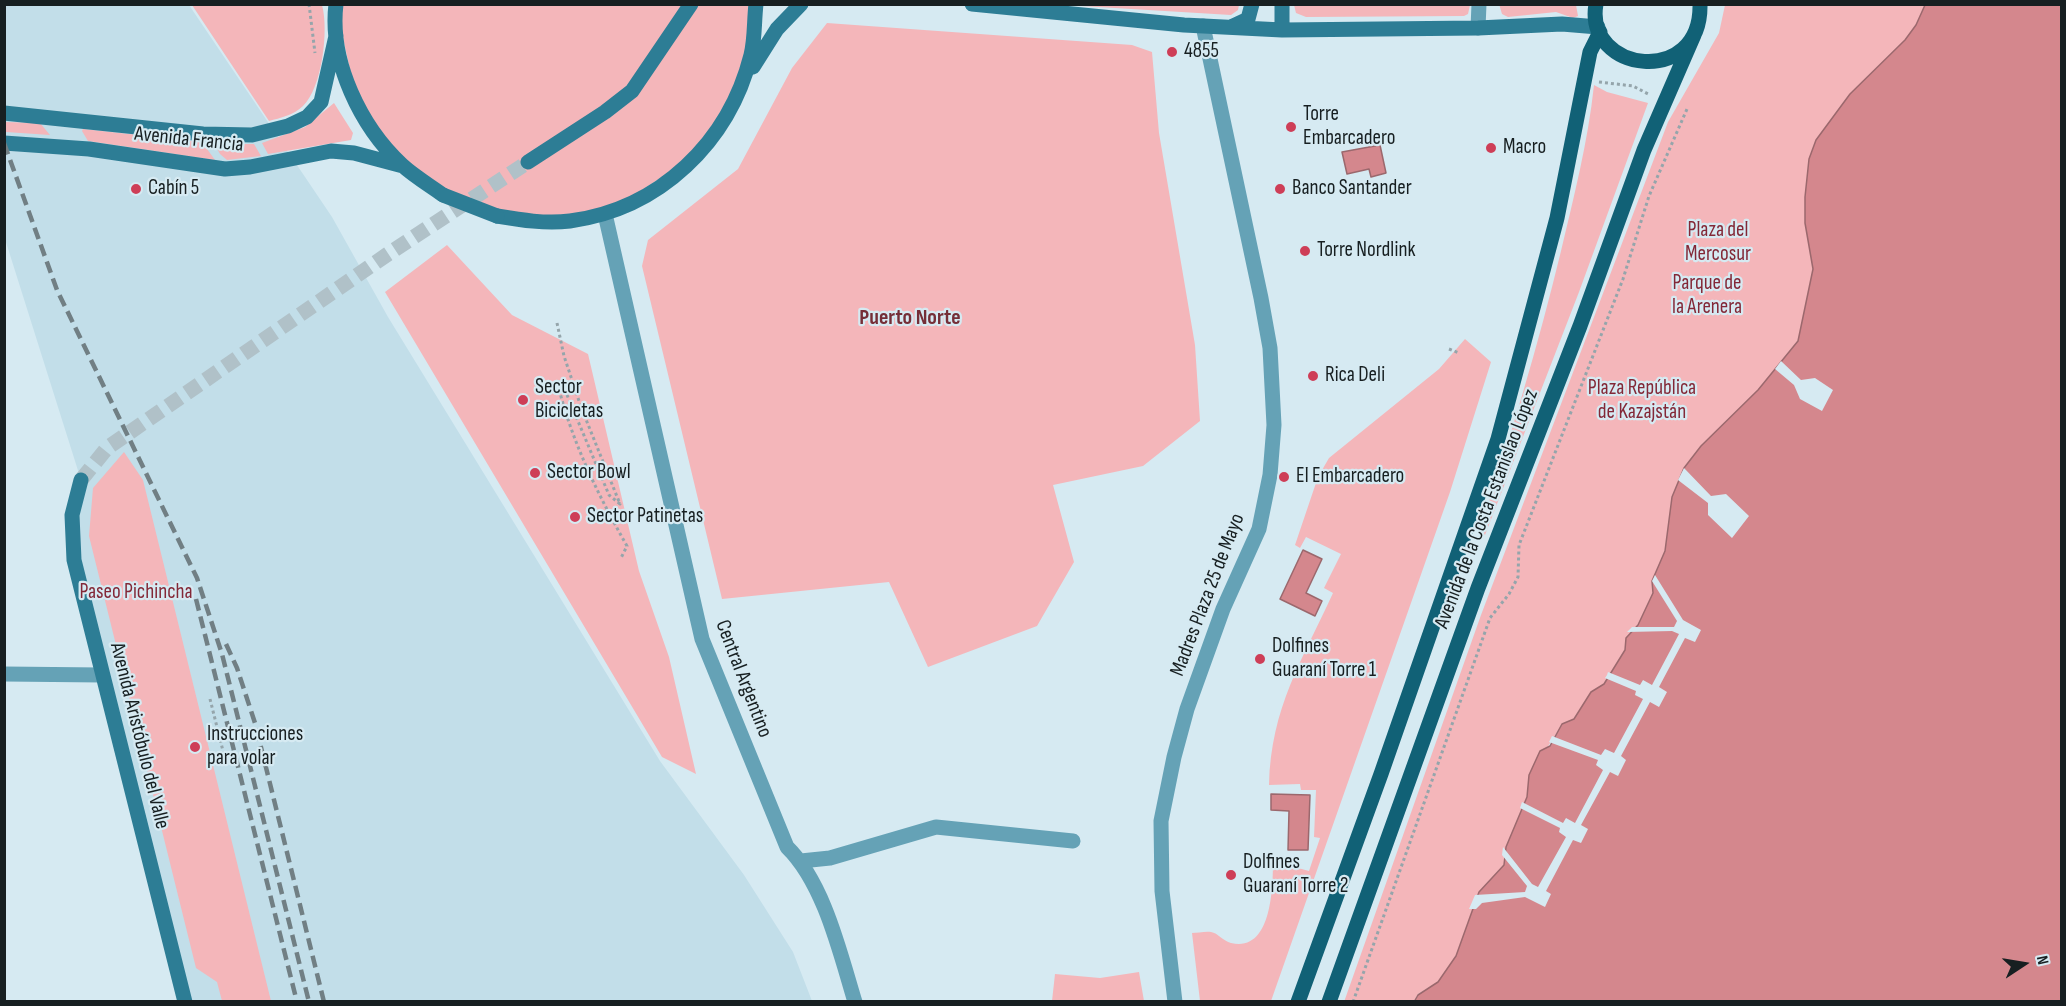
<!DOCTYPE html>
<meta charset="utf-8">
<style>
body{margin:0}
#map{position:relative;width:2066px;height:1006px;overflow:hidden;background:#d6eaf2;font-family:"Sofia Sans Condensed",sans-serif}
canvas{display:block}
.frame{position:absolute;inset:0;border:6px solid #171f21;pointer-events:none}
.north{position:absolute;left:1994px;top:934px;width:60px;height:60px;-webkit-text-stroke:4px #d6eaf2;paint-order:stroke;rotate:78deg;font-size:16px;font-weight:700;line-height:24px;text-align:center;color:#171f21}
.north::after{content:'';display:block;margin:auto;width:21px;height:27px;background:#171f21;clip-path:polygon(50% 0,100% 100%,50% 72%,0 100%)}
</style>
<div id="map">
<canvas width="2066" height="1006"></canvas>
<div class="frame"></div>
<div class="north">N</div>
</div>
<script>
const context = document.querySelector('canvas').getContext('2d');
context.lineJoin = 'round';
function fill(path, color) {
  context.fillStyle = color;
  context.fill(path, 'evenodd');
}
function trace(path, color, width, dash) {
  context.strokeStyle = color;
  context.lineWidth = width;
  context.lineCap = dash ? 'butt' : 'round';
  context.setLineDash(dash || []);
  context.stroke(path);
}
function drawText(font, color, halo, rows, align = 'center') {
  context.font = font + ' "Sofia Sans Condensed",sans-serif';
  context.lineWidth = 4.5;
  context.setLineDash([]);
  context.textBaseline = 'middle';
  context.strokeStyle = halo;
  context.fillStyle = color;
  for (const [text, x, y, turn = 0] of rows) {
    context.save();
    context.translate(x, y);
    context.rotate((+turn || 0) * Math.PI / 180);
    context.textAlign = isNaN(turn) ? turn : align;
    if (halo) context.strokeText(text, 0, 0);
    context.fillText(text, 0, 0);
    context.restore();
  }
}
fill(new Path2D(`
 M4,5H189L332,217L388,317L660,761L744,875L793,952L812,1001H185L74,560L81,480L5,239Z`), '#c2dee9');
fill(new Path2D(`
 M1499,4L1576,5L1578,16L1573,18L1556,12L1508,17L1502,14Z
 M192,5H322C329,30 322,88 303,106C294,115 280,118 269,121Z
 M336,5H756L752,52L705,149L605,214L497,216L403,166L358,107Z
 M1065,5H1239L1238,10L1231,15Z
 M1294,5L1470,4V5L1468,14L1464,16L1306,17L1296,13Z
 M1725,5H1925L1916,25L1905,40L1850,94L1805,223L1813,269L1798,341L1758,390L1701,446L1684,468L1672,497L1665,551L1652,581L1653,593L1638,625L1626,638L1625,650L1604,684L1591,692L1574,719L1562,725L1529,775L1527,797L1506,847L1504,865L1479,892L1456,956L1438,982L1418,994L1414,1001L1344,1002L1481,615L1668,122L1719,33Z
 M827,23L1132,45L1152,52L1159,133L1195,345L1200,421L1143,466L1053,485L1074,562L1037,626L928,667L889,582L722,599L642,266L648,240L738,169L792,68Z
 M1594,85L1607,92L1648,103L1579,292L1485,535L1479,532C1510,439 1538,346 1561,251C1574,196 1588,142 1594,85Z
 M334,103L353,133L351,140L268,154L262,143L305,127Z
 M4,122L40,123L50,135L6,132Z
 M83,129L202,142L215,160L88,141L82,131Z
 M217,144H254L261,156L227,160L220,154L215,145Z
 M447,245L512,315L588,354L639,571L669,657L696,774L662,757L385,292Z
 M1465,339L1491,362L1450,492L1271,1001H1200L1192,933C1197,933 1206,931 1211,932C1218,933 1223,941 1231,943C1273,953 1273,884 1273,859H1287V865L1309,871L1320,838L1314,837L1316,790H1301L1300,784L1269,785C1271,707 1302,661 1333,593L1324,588L1341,554L1306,537L1300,548L1295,545L1318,477L1329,458L1439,369Z
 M124,452L143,480L271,1001H222L217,982L196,968L89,536L93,488Z
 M1139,972L1144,1001H1052L1055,974L1100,978Z`), '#f4b6ba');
const water = new Path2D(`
 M1925,5H2061V1001L1414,1002L1418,995L1438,982L1456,956L1479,892L1504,865L1506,847L1527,797L1529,775L1540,751L1550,746L1562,724L1574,719L1591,692L1604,684L1625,650L1626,638L1638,625L1653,593L1652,581L1665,551L1672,497L1684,468L1701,446L1758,390L1798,341L1813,269L1805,223V197L1809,159L1816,140L1850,94L1905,40L1916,25Z
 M1380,145L1386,173L1371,177L1369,169L1347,174L1342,152Z
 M1303,550L1322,559L1306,593L1322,601L1315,616L1280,599Z
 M1271,794L1310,795L1308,850H1288L1289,811L1271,810Z`);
fill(water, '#d4878d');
trace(water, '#9b686d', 1.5);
fill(new Path2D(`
 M1781,361L1801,380L1815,378L1833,390L1822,411L1800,399L1794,385L1775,369Z
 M1684,468L1711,496L1726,494L1749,516L1732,538L1708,515V503L1678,480Z
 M1655,575L1683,620L1701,630L1695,642L1685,638L1659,687L1667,692L1659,707L1650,702L1621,756L1626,760L1618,776L1610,772L1581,825L1588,829L1581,843L1573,840L1546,891L1551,894L1545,907L1525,897L1482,903L1476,909H1469L1475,895L1525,892L1527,886L1502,855L1503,847L1532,884L1538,887L1566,837L1559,832L1560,828L1520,808L1522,802L1563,823L1566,818L1575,823L1603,770L1596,765L1598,760L1549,742L1552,736L1601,755L1605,749L1614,753L1643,699L1635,695L1636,691L1605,678L1607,675L1608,672L1640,685L1643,680L1652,685L1679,634L1672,631L1627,632L1632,627H1674L1677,621L1652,581Z`), '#d6eaf2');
trace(new Path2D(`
 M81,480L107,448L388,254L528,162`), '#b0c1c8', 15, [15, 8]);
trace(new Path2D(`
 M309,4L315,53
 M1599,82L1633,86L1650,95
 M557,323L564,356L581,407L620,504L609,495L562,383L557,381C571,440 597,493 627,546L621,558
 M1449,349L1459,353
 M210,699L226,763
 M1353,1002L1490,618L1509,594L1518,577L1519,545L1623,279L1649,196L1687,109`), '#95a5ab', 3, [3, 3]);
trace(new Path2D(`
 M1478,28L1479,4
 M605,214L702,639L787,847C824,883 840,953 855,1002
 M4,674L102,675
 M801,861L830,858L936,827L1073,841
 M1175,1002L1162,891L1161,821L1174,757L1187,709L1223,609L1259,529L1270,475L1274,425L1270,348L1261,298L1203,26`), '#65a2b6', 15);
trace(new Path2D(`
 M336,4C329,62 361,127 402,165C414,176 429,185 443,195
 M972,4L1184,25L1282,30L1478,28L1562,24L1598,27
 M1233,26L1248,19L1252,4
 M1282,30V4
 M753,67L777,29L801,4
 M4,113L203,134L252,135L288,126L307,117L321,102L336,36
 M4,143L89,149L225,169L250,167L331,151L354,153L403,166
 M528,162L605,112L632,91L691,4
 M497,216C521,220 545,224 570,221C660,209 729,142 751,55C755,39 754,21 756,4
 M81,480L72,515L74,560L185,1002`), '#2d7d95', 15);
trace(new Path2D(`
 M1596,4C1584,73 1702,88 1700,4
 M1298,1002L1381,774L1498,439L1557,218L1590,52L1600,32
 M1329,1002L1478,588L1580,326L1644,150L1694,35`), '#116176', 15);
trace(new Path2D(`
 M4,143L57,290L197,578L222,654L309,1002
 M196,599L297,1002
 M226,644L237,668L255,723L324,1002`), '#717f84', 4.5, [12, 6]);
trace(new Path2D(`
 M443,195L497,216`), '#2d7d95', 15);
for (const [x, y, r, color] of [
 [1172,52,6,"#ce3e57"],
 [1291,127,6,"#ce3e57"],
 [1491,148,6,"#ce3e57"],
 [136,189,6,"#ce3e57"],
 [1280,189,6,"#ce3e57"],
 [1305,251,6,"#ce3e57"],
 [1313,376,6,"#ce3e57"],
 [523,400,6,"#ce3e57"],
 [535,473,6,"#ce3e57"],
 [1284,477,6,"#ce3e57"],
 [575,517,6,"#ce3e57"],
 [1260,659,6,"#ce3e57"],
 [195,747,6,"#ce3e57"],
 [1231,875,6,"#ce3e57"]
]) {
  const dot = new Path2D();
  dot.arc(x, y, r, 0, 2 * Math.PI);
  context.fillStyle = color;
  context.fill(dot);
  trace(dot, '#d6eaf2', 2);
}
drawText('21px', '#171f21', '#d6eaf2', [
 ["4855",1184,52],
 ["Torre",1303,115],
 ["Embarcadero",1303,139],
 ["Macro",1503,148],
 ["Cabín 5",148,189],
 ["Banco Santander",1292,189],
 ["Torre Nordlink",1317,251],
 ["Rica Deli",1325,376],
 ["Sector",535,388],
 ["Bicicletas",535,412],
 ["Sector Bowl",547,473],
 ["El Embarcadero",1296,477],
 ["Sector Patinetas",587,517],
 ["Dolfines",1272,647],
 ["Guaraní Torre 1",1272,671],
 ["Instrucciones",207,735],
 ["para volar",207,759],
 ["Dolfines",1243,863],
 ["Guaraní Torre 2",1243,887]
], 'left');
drawText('21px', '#171f21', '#d6eaf2', [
 ["Avenida Francia",189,140,6],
 ["Avenida de la Costa Estanislao López",1487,509,-69],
 ["Madres Plaza 25 de Mayo",1208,595,-69],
 ["Central Argentino",743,679,69],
 ["Avenida Aristóbulo del Valle",139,736,76]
]);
drawText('21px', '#832837', '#d6eaf2', [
 ["Plaza del",1718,231],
 ["Mercosur",1718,255],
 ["Parque de",1707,284],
 ["la Arenera",1707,308],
 ["Plaza República",1642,389],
 ["de Kazajstán",1642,413],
 ["Paseo Pichincha",136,593]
]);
drawText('bold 22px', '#752e37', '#d6eaf2', [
 ["Puerto Norte",910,318]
]);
</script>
